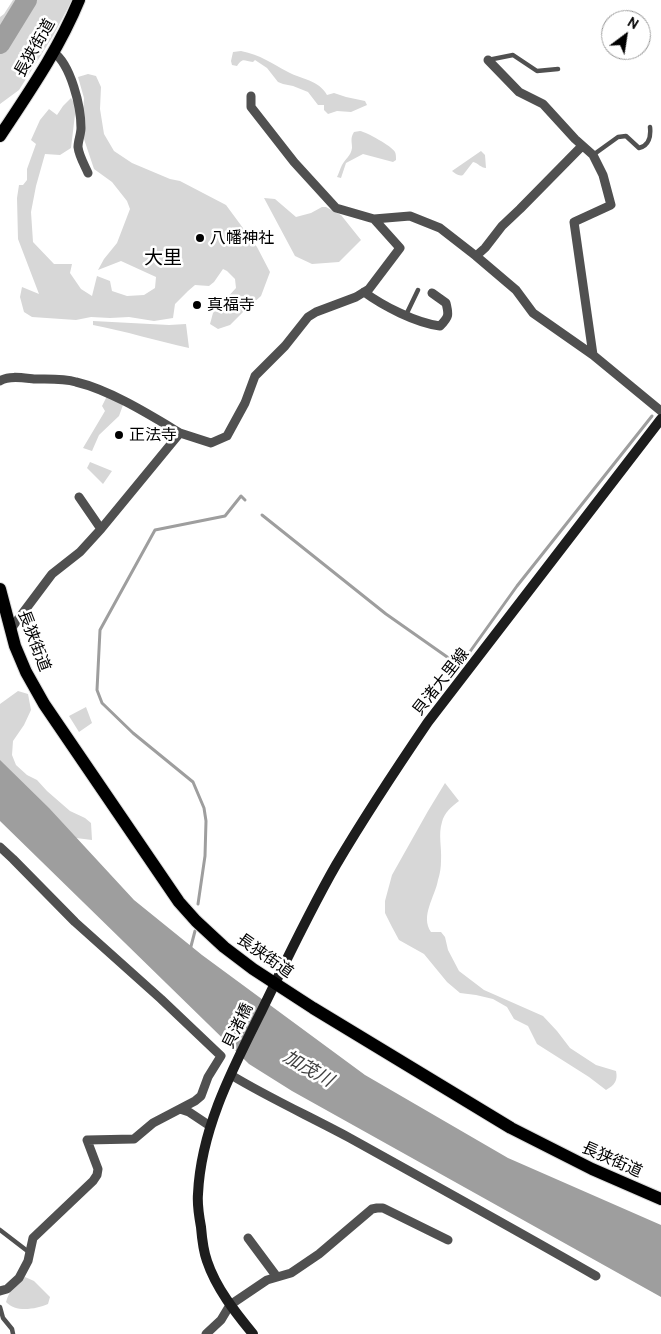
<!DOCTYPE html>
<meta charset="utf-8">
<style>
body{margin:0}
#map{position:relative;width:661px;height:1334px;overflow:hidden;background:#fff;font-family:Cabin,sans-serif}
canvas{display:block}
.north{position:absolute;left:601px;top:10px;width:50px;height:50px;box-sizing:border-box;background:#fff;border:1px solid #999;border-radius:50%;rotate:31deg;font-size:14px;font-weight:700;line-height:20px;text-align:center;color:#000}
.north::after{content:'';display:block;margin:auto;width:18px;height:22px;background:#000;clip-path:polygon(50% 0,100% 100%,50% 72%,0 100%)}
</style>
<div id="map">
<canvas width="661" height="1334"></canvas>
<div class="north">N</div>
</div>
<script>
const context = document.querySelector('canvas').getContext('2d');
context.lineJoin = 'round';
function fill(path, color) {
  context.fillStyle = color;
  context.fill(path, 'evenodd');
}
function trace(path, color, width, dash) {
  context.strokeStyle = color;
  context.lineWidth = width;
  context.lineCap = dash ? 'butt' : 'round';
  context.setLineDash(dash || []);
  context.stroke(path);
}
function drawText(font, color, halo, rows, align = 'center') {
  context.font = font + ' Cabin,"Noto Sans JP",sans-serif';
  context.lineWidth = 5;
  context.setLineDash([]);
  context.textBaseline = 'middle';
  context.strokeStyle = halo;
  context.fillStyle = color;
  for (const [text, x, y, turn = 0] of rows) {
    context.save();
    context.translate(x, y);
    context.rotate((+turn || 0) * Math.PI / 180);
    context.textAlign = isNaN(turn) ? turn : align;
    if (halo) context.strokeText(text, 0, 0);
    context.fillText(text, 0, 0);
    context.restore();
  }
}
fill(new Path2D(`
 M13,0H72L53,36L19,90L0,104V17L4,14Z
 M241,51C261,55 271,63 288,72C301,79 319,80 327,95L334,93L346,97L365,101L367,105L351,112L337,111L328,114L324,110V105H318L308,92L293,86L283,84L278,82L267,68L255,60L253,62C244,61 243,57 237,66L232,65L231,61L233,52Z
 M88,74L96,76L101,87L100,109L104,134L114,151L132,163L170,179L180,181L226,205L257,247L270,272L261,296L243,312L230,325L218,329L210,324L213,313L236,288L235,279L227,271L223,269L214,282L209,286L195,285L188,291L175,304L173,318L154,321L129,317L110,318L91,317L76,320L32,317L24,312L20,297L22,287L39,294L18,239L17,198L19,185H23L27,180V169L36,144L31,140L40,120L49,109L57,115L63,106L71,98L76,106L71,148L60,155L45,154L36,186L31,212L33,242L54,264H72L70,273L81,289L92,296L97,276L110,281L112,291L127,296L144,295L155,288L156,277L121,261L98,270L104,259L117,243L130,209L127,201L112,182L94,169L82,133L84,98L78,77Z
 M360,131C366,132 392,146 395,152C396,154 396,157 396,160L393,162L363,154L346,163L341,178L337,177C339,173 340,169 342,165C345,159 351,156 352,148C352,142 350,138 354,132Z
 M481,151L485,155L486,168C481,168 478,163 473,162L463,175C459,177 455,173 452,171Z
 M264,198L275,199L296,217L311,213L322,207H326L341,215L361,240L339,262L312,264L295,256Z
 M93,321L169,325L186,324L189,348C157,341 125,331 93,325Z
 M107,396L123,405L119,416L99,435L92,451L83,448L105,411L102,406Z
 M90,462L112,471L103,484L87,468Z
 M18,691L28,694L31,710L24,725L13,741L12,755L16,765L27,775L37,780L47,791L70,811L85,818L91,823L92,840L68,837L0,774V704Z
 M86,707L92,723L79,732L69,716Z
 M445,783L459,801C452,806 444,813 442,822C438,835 442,847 441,861C441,867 440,874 438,880C435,897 420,916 431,932H441L445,937L448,950L459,971L484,990L543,1016L557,1031L570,1048L596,1065L616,1071C618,1080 615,1085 606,1090L589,1077L537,1044L528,1026L514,1019L507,1007L493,999L476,995L460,993L447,982L424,954L399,940L392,927L385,913V901L392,875L428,811Z
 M25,1277L34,1281L50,1297L48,1304C36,1309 16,1313 6,1302C9,1291 16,1283 25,1277Z`), '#d7d7d7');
fill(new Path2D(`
 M0,760L49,808L134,900L202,955L365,1075L508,1158L661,1225V1297L292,1091L249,1064L0,821Z`), '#9e9e9e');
trace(new Path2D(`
 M262,515L386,614L460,666
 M469,653L517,586L652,416
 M198,904L205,856L206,821L204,808L193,782L133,733L102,703L97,690L100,630L155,530L225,516L241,496L245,500
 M190,950L195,931`), '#9e9e9e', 3);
trace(new Path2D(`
 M0,44L27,0`), '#9e9e9e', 20);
const primary = new Path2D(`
 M0,136C29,92 59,49 79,0
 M0,589L15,646L26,672L44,704L179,902L196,921L224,947L253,969L313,1008L511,1128L592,1169L661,1199`);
trace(primary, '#dbdbdb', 14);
trace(new Path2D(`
 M488,60L513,55L537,71L558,69
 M593,155L618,137L626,136L639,148C649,146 651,136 650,127
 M406,315L418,290
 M0,1230L30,1253
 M0,1307L3,1318L12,1329L13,1334`), '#505050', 4.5);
trace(new Path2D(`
 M53,52C71,64 81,107 81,128C81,134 78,141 78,147C79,156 85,166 88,173
 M488,60L519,92L543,104L575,139L593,155L603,175L611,205L574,222L593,355
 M251,96V107L294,162L336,208L374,219
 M476,256L516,290L533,313L593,355L661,411
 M364,292C383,306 416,323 440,326C449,317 449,315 446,303L432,293
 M0,381C8,375 24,378 34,379C47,379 63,378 76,382C110,390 150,415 180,433
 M79,497L101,529
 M10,630L52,574L80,552L101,529L180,433L211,443L227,436L245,403L255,376L285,346L308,317L316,312L356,297L369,289L400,248L374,219L410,216L440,228L476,256L485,248L502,226L520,209L582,146
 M0,847L13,859L75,922L161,999L221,1056L208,1077L201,1096L195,1101L153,1123L134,1139L87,1140L98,1169L97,1175L93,1181L33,1238L28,1261L19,1278L7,1289L0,1291
 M231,1075C269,1098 309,1116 348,1137C431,1183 514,1229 596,1276
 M180,1109L189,1112L210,1126
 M248,1238L277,1277
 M206,1334L221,1320L230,1305L267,1280L291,1273L319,1254L372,1209L377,1208H383L448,1240`), '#505050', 9);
trace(new Path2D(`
 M253,1334C235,1312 216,1288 207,1261C203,1250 202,1239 201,1227C199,1216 197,1205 198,1194C201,1128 233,1068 262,1010C286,961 309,912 336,865C365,816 396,769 428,722L661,419`), '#1d1d1d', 10);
trace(primary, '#000', 12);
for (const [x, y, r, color] of [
 [200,238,5,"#000"],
 [197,305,5,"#000"],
 [119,435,5,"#000"]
]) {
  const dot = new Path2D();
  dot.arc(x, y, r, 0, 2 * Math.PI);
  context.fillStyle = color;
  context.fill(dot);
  trace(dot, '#fff', 2);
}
drawText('16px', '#000', '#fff', [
 ["長狭街道",35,48,-60],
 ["長狭街道",34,641,69],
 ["貝渚大里線",441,682,-52],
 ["長狭街道",265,956,35],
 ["貝渚橋",238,1026,-64],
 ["長狭街道",612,1160,24]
]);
drawText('16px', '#000', '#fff', [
 ["八幡神社",210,238],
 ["真福寺",207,305],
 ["正法寺",129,435]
], 'left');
drawText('italic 18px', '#3f3f3f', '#fff', [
 ["加茂川",308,1069,30]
]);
drawText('19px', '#000', '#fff', [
 ["大里",163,258]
]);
</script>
